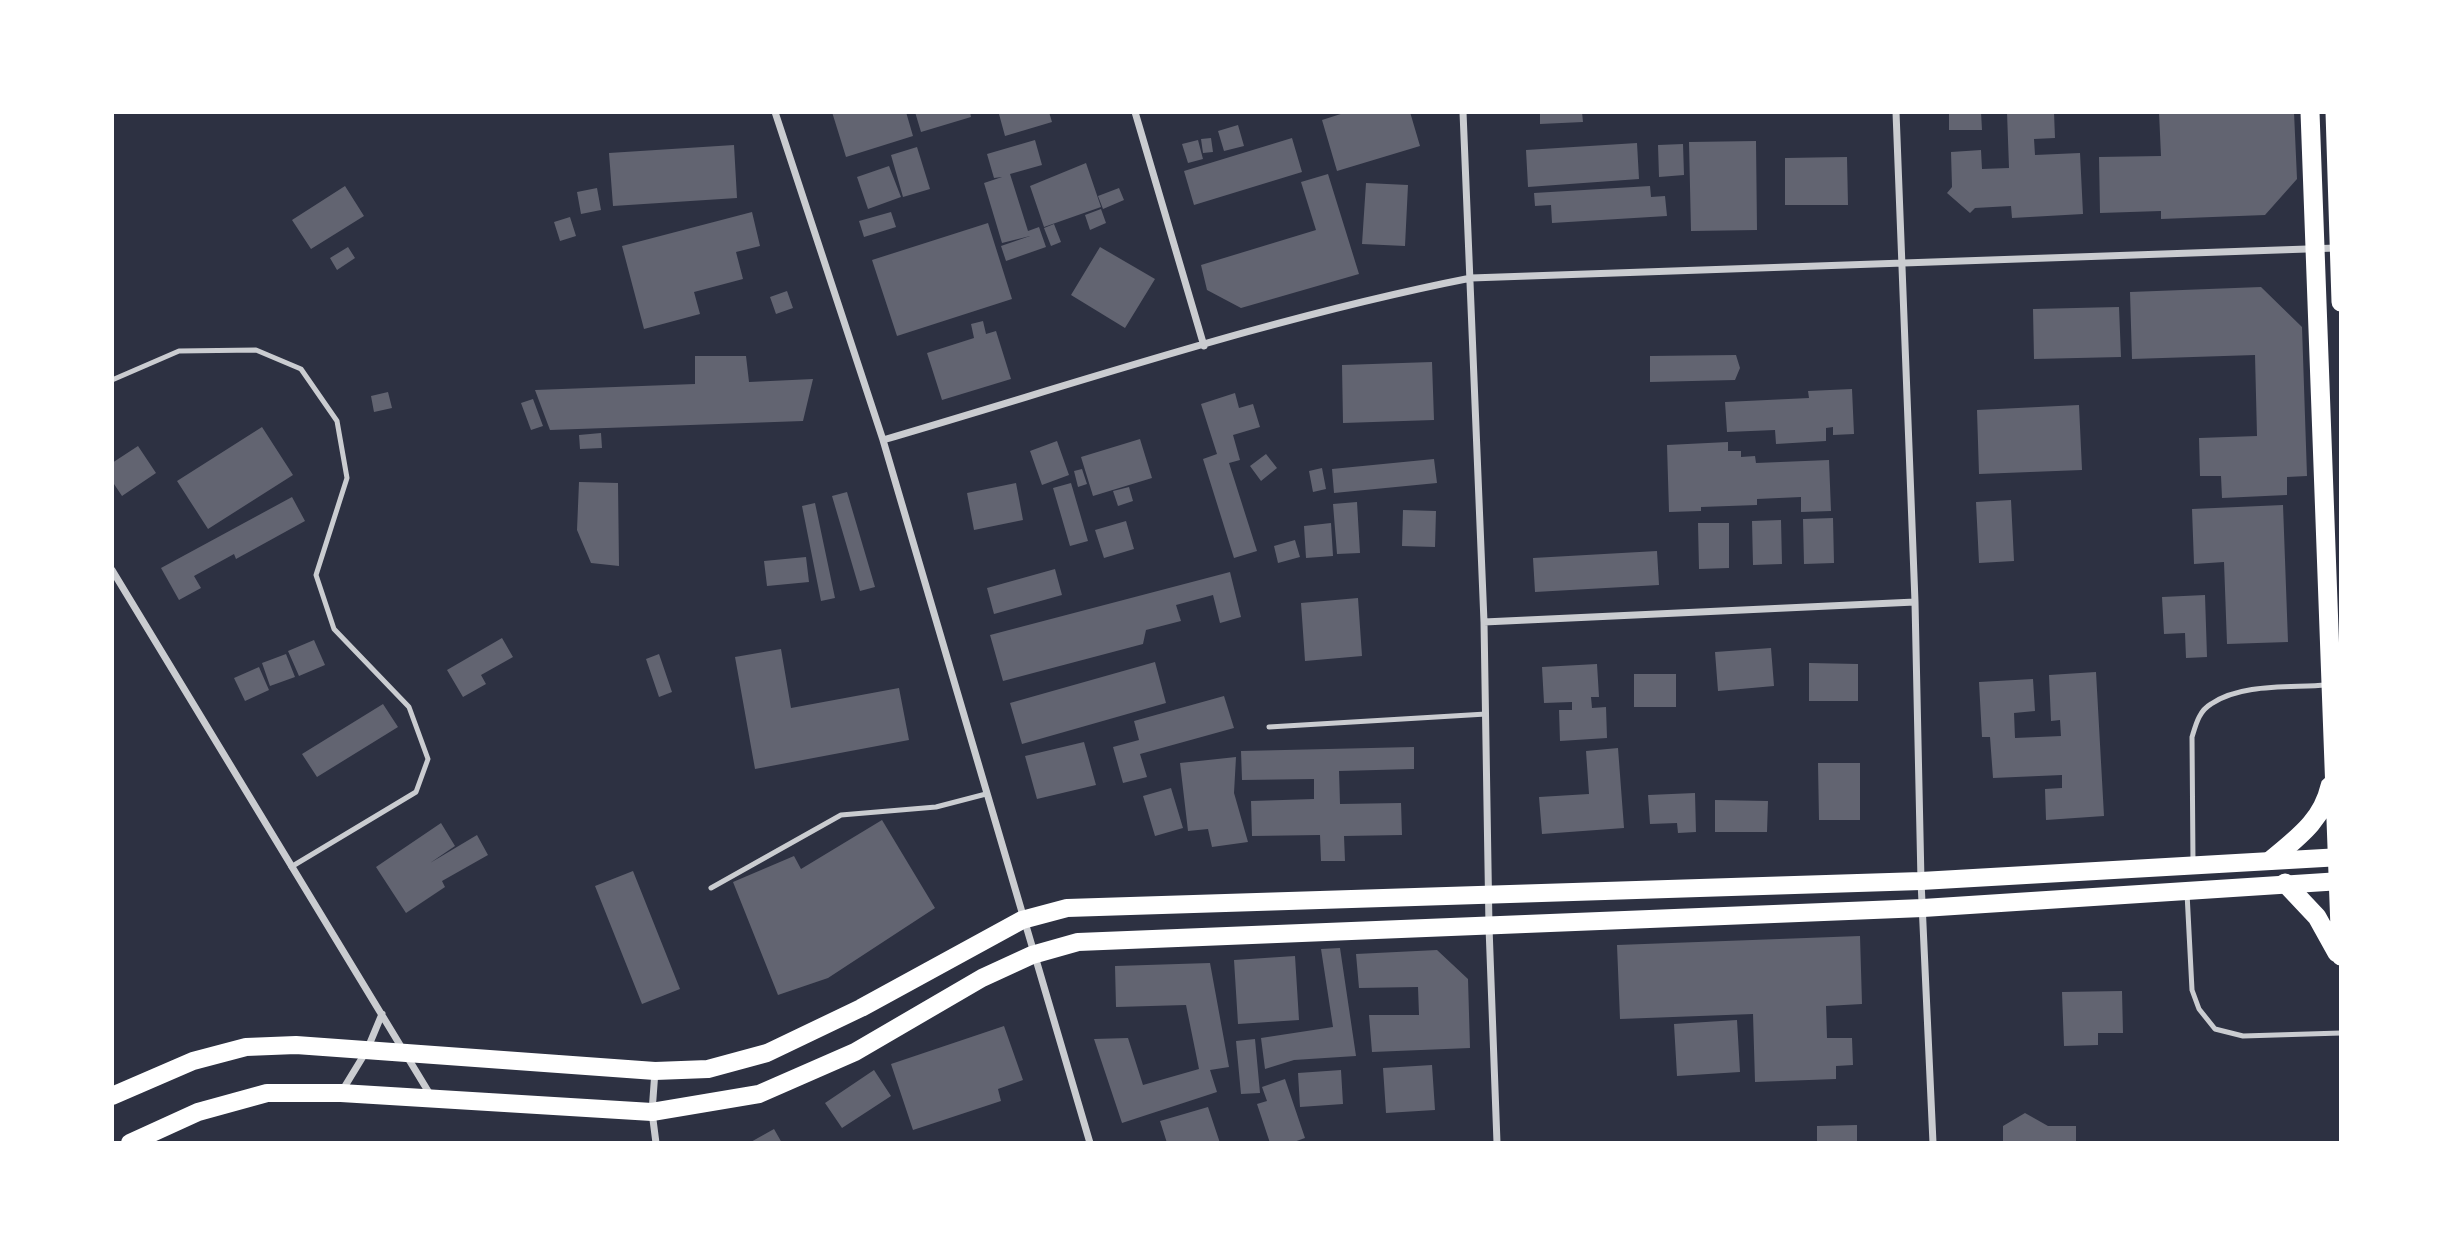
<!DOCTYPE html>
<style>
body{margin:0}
#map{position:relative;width:2453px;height:1255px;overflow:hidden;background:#2d3142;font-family:"Archivo Narrow",sans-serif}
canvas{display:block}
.frame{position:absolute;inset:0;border:114px solid #fff;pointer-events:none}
</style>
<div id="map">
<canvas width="2453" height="1255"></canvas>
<div class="frame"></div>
</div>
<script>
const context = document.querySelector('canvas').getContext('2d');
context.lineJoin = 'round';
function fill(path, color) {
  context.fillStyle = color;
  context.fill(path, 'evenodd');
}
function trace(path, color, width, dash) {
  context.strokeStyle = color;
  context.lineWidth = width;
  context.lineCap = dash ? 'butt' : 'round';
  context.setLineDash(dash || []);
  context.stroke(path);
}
fill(new Path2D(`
 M832,112H906L913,136L846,157Z
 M915,112H970L971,117L921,132Z
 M1004,112H1049L1052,122L1005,136L999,114Z
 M1347,112H1410L1420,146L1337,171L1322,120Z
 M1540,112H1582L1583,122L1540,124Z
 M1949,112H1981L1982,130H1949Z
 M2007,112H2054L2055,138L2034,139L2035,155L2080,153L2083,214L2012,218L2011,206L1975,208L1970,213L1947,193L1952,187L1951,152L1981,150L1982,169L2009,168Z
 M2159,112H2294L2297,179L2265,215L2161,219V211L2100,213L2099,157L2161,156Z
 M1238,125L1244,146L1224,151L1218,131Z
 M1211,138L1213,152L1203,153L1201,139Z
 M1292,138L1302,172L1194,205L1184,171Z
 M1035,140L1042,165L1010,174L1028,231L1039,227L1046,247L1006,261L1001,246L1030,236L1002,243L984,183L1002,177L994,178L987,154Z
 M1198,140L1203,159L1188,163L1182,144Z
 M1756,141L1757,230L1691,231L1689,142Z
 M1637,143L1639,179L1528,187L1526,150Z
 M1683,144L1684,175L1659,177L1658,145Z
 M734,145L737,198L613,206L609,153Z
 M917,147L930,189L903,197L891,155Z
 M1847,157L1848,205H1785V158Z
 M1086,163L1101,207L1044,227L1030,186Z
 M889,166L901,197L868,209L857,177Z
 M1328,174L1359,274L1241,308L1207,290L1201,265L1316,230L1301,182Z
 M1366,183L1408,185L1405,246L1362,244Z
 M345,186L364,216L311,249L292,220Z
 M1650,186L1651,197L1665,196L1667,216L1552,223L1551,205L1535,206L1534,193Z
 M597,188L601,210L581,214L577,192Z
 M1119,188L1124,200L1103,209L1098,196Z
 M1101,209L1106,223L1090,230L1085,215Z
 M752,212L760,246L736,252L743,279L694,292L700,314L644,329L622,246Z
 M891,212L896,227L864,237L859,221Z
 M570,217L576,236L560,241L554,222Z
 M988,223L1012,299L897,336L872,260Z
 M1054,224L1061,242L1051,246L1044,228Z
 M348,247L355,258L337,270L330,258Z
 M1100,247L1155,279L1125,328L1071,295Z
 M2261,287L2302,327L2307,476L2287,477V495L2222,498L2221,476H2200L2199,438L2257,436L2255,355L2132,359L2130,292Z
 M787,291L793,308L776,314L770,297Z
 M2119,307L2121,357L2034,359L2033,309Z
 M983,321L986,334L996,331L1011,379L942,400L927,353L974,338L971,324Z
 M1736,355L1740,368L1735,380L1650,382V356Z
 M695,356H746L749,382L813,379L803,421L550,430L535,390L695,384Z
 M1432,362L1434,420L1343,423L1342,365Z
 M1852,389L1854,434L1833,435V427L1826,428V441L1776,444L1775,430L1727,432L1725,402L1809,398L1808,391Z
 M388,392L392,408L374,412L371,396Z
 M1235,393L1239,408L1253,404L1260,427L1233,435L1240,460L1229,463L1257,551L1234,558L1203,459L1217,454L1201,404Z
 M533,399L543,426L531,430L521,403Z
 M2079,405L2082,470L1979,474L1977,410Z
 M262,427L293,475L208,529L177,481Z
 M601,433L602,448L580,449L579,435Z
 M1140,439L1152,478L1093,496L1081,457Z
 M1057,441L1069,475L1042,485L1030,451Z
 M1728,442V451H1741V457L1755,456L1756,463L1829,460L1831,511L1801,512V497L1757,499V505L1701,507V511L1669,512L1667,445Z
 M138,446L156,473L122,496L112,481V463Z
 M1266,454L1277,468L1261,481L1250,466Z
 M1434,459L1437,483L1334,493L1332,469Z
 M1322,468L1326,489L1313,492L1309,471Z
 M1082,469L1087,484L1078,487L1074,471Z
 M579,482L618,483L619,566L591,563L577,530Z
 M1016,483L1023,520L974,530L967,493Z
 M1071,483L1088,541L1070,546L1053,488Z
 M1129,487L1133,501L1118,506L1113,491Z
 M847,492L875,587L860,591L832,496Z
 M292,497L305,521L236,559L234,554L194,576L201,588L179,600L161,568Z
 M2011,500L2014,561L1979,563L1976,502Z
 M1357,502L1360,553L1337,554L1333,504Z
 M815,503L835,598L821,601L802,506Z
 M2283,505L2288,642L2227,644L2224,562L2194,564L2192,509Z
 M1403,510L1436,511L1435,547L1402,546Z
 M1833,518L1834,563L1804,564L1803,519Z
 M1781,520L1782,564L1753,565L1752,521Z
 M1126,521L1134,549L1104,558L1095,530Z
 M1331,523L1333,556L1306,558L1304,526Z
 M1698,523H1729V568L1699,569Z
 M1295,540L1300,557L1278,563L1274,546Z
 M1657,551L1659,585L1535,592L1533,558Z
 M806,557L809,582L767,586L764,561Z
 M1055,569L1062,595L994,614L987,588Z
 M1230,572L1241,617L1220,623L1213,595L1176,605L1181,621L1146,630L1143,644L1003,681L990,635Z
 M2205,595L2207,657L2186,658L2185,633L2164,634L2162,597Z
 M1358,598L1362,656L1305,661L1301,603Z
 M502,638L513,657L481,675L486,684L463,697L447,670Z
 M314,640L325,665L299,676L288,651Z
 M1771,648L1774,686L1718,691L1715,652Z
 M781,649L791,708L899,688L909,740L755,769L735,657Z
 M286,654L295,677L270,686L262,663Z
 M659,654L672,692L659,697L646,659Z
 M1155,662L1166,703L1022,744L1010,703Z
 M1809,663L1858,664V701H1809Z
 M1597,664L1599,697H1591L1592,708L1606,707L1607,738L1560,741L1559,710H1572V702L1544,703L1542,667Z
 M259,667L269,690L245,701L234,678Z
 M2096,672L2104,816L2046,820L2045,789L2062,788V775L1993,778L1990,737H1982L1979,682L2033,679L2035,711L2014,713L2015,738L2061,736L2060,720L2051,721L2049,675Z
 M1634,674H1676V707H1634Z
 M1224,696L1234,728L1140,754L1147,777L1123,783L1113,747L1139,740L1134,721Z
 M383,704L398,727L317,777L302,754Z
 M1084,742L1096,785L1037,799L1025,756Z
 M1414,747V769L1339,771L1340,804L1401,803L1402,835L1344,836L1345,861H1321L1320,835L1252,836L1251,801L1314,799V779L1242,780L1241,751Z
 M1618,748L1624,828L1542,834L1539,797L1589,794L1586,751Z
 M1236,757L1234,793L1248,842L1212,847L1208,829L1188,831L1180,763Z
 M1818,763H1860V820H1819Z
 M1171,788L1183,828L1155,836L1143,796Z
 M1695,793L1696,832L1678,833L1677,823L1650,824L1648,795Z
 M1715,800L1768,801L1767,832H1715Z
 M882,820L935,908L828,978L778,995L733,882L794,856L801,869Z
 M441,823L455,846L430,863L477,835L488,855L442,881L445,887L406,913L376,867Z
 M633,871L680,989L642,1004L595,886Z
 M1860,936L1862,1004L1826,1006L1827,1038H1852L1853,1065L1836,1066V1079L1755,1082L1753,1014L1620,1019L1617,945Z
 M1340,948L1356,1056L1294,1060L1265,1069L1261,1038L1333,1027L1321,949Z
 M1437,950L1468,979L1470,1048L1372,1052L1369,1015H1419L1418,987L1359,988L1356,954Z
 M1295,956L1299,1020L1238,1024L1234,960Z
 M1210,963L1229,1067L1210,1070L1217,1092L1122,1123L1094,1039L1128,1038L1143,1085L1199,1069L1186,1005L1116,1007L1115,966Z
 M2122,991L2123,1033H2098V1045L2064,1046L2062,992Z
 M1737,1020L1740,1072L1677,1076L1674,1024Z
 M1004,1026L1023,1080L998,1089L1001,1101L913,1130L891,1064Z
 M1255,1039L1260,1093L1241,1094L1236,1041Z
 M1432,1065L1435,1110L1386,1113L1383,1068Z
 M874,1070L891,1096L842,1128L825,1103Z
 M1341,1070L1343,1104L1300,1107L1298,1073Z
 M1285,1079L1305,1138L1291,1143H1270L1257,1104L1267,1101L1262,1087Z
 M1208,1107L1220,1143H1167L1160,1121Z
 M2025,1113L2048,1126H2076V1143H2003V1126Z
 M1857,1125V1143H1817V1126Z
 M774,1129L782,1143H749Z`), '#626471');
trace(new Path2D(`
 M112,380L179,351L256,350L301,369L337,421L347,478L316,575L334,629L409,707L428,759L416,792L291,867
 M1269,727L1486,714
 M2193,863L2192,737C2196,724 2199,711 2211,704C2241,683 2291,688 2326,685
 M711,888L841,815L936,807L986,794
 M2187,893L2192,990L2199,1009L2215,1029L2243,1036L2341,1033`), '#caccd0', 5);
trace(new Path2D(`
 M775,112L883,440L1090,1143
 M1135,112L1204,346
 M1463,112L1484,622L1489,927L1497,1143
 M1896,112L1915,602L1921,881L1933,1143
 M883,440C1078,383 1272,317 1471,278L2336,248
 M112,570L431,1096
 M1484,622L1915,602
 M655,1071L652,1112L656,1143
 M342,1091L367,1050L382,1014`), '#caccd0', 7);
trace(new Path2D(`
 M112,1096L193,1061L246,1047L296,1045L655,1071L708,1069L767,1053L861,1008L1022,920L1067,908L1921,881L2341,857
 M130,1143L198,1112L267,1093H341L652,1112L759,1094L855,1052L982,978L1032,955L1078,942L1923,908L2341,881`), '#fff', 18);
trace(new Path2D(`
 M2310,112L2341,956
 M2335,112L2341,302
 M2271,860C2297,838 2322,821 2330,786
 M2285,883L2317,917L2337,953`), '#fff', 19);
</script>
